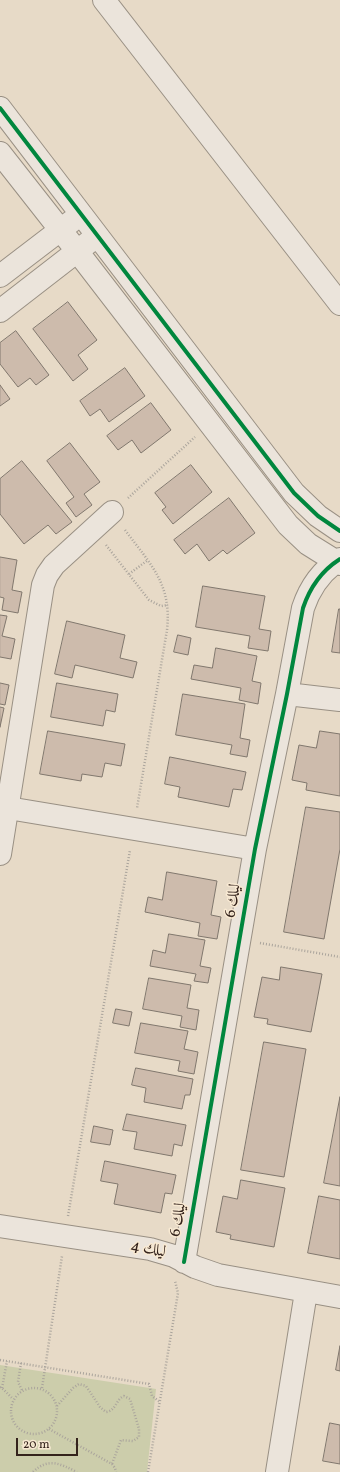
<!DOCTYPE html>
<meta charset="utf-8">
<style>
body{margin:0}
#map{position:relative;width:340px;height:1472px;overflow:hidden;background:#e7dac7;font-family:Vollkorn,serif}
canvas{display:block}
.scale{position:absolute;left:16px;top:1438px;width:62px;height:18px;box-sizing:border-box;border:2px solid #34231c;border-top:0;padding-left:5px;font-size:12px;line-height:14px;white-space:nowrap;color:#34231c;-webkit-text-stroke:3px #f8e9d2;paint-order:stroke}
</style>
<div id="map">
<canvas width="340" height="1472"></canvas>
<div class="scale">20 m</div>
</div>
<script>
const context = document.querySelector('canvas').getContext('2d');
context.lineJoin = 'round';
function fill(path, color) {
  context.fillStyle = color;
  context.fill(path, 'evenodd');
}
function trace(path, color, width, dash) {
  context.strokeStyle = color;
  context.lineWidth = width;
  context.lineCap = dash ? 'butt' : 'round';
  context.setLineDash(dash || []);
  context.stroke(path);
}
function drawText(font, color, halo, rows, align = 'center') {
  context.font = font + ' Vollkorn,Amiri,serif';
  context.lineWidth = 3;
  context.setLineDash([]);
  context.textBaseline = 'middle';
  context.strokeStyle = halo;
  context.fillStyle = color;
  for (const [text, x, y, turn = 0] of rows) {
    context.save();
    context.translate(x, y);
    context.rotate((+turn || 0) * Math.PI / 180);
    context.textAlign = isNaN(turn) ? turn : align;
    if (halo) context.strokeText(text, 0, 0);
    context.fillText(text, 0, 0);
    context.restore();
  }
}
fill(new Path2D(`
 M0,1365L156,1389L147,1472H0Z`), '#cccdab');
const building = new Path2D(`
 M68,302L97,340L78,355L88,369L73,381L33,329Z
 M16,331L49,375L36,385L30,378L18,387L0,364V343Z
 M125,368L145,396L109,422L100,409L90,416L80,401Z
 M0,385L10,399L0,406Z
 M151,403L171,430L141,453L132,440L118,450L107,436Z
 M70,443L100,482L84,494L92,505L76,517L66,503L74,497L47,461Z
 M22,461L72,522L56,534L48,525L24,544L0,514V479Z
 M191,465L212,492L173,524L162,510L166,507L155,493Z
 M229,498L255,533L227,554L223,550L209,561L197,544L185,554L174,540Z
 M0,557L17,560L12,590L22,592L18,613L2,610L4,598L0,597Z
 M203,586L265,596L259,629L271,631L268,651L248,648L250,636L196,627Z
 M339,609H340V653L332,652Z
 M0,615L7,616L2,636L15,639L11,659L0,657Z
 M67,621L125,635L120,658L137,662L133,678L75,665L72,678L55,674Z
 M178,635L191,638L188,655L174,652Z
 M216,648L257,656L252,681L261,683L258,704L239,700L241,688L191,679L194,665L212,668Z
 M0,683L9,685L5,705L0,704Z
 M57,683L118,694L115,712L106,710L103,726L51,717Z
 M183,694L245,704L240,738L250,740L247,757L230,754L232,745L176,735Z
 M0,707L4,708L0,727Z
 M48,731L125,744L121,766L105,763L102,777L82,774L81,781L40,774Z
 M320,731L340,734V796L306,790L307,783L292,780L299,745L316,748Z
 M170,757L246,772L242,790L233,789L229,807L178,797L180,787L165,784Z
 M306,807L340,812V849L324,939L284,932Z
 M167,872L217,881L211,915L221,917L217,939L198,936L200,923L145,912L148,897L162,900Z
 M169,934L205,940L200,966L211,968L208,983L194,981L196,974L150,966L153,950L165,953Z
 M281,967L322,974L311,1032L267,1024L268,1019L254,1017L262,977L279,980Z
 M149,978L191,985L187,1008L199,1010L196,1030L180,1027L182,1016L143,1009Z
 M116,1009L132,1012L129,1026L113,1023Z
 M141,1023L188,1031L184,1049L198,1052L194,1074L178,1071L180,1061L135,1053Z
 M264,1042L306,1049L284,1177L241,1170Z
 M136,1068L193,1079L190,1095H185L182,1109L144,1102L146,1088L132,1085Z
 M340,1097V1186L324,1183Z
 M127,1114L186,1125L182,1146L174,1144L172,1156L134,1149L137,1132L123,1130Z
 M94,1126L113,1130L110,1145L91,1142Z
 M105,1161L176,1175L172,1194L165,1193L161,1213L114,1204L118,1184L101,1181Z
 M241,1180L285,1188L274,1247L230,1239L231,1235L216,1232L223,1196L237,1199Z
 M319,1196L340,1200V1259L308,1253Z
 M340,1346V1371L336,1370Z
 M330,1423L340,1425V1464L323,1461Z`);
fill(building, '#cdbbac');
trace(building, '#80776d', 1);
const minor = new Path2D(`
 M104,0L340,304
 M0,108L294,493L318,516L340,531
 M0,153L77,251L288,525L308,544L340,564
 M0,276L72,221
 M0,311L89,242
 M287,694L340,700
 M8,808L255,849
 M0,854L43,585L47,575L54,565L112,512
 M0,1226L150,1249L174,1256L195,1267L218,1275L340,1297
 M184,1262L255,849L287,694L303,608C310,587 321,571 340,559
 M277,1472L306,1292`);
trace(minor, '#999084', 24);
trace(new Path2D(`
 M128,498L195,437
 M125,530C151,565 172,584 167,630L137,808
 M106,545L149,600L161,606L168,605
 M129,574L148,560
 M260,943L340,957
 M68,1216L130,850
 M0,1360L149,1384L152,1396L160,1402
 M21,1363L18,1382L22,1390
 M0,1387L2,1388L13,1399
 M11 1411a23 23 0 1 1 46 0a23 23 0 1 1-46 0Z
 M2,1388L7,1361
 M42,1388L62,1256
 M57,1406L73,1388L79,1384L86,1386L100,1407L106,1412C116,1411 116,1399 124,1396L130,1399L139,1429V1437L133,1441L121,1440L112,1464
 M49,1429L112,1464L115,1468L116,1472
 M33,1472C49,1457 60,1464 77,1472
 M148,1472L178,1293L175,1281`), '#aaa49c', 2.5, [1, 2]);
trace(minor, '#ebe4db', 22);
trace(new Path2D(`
 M0,108L294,493L318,516L340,531
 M184,1262L255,849L287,694L303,608C310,587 321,571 340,559`), '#00873e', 4);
drawText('16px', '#34231c', '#f8e9d2', [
 ["ليلك 6",234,901,-81],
 ["ليلك 6",179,1220,-80],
 ["ليلك 4",148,1250,12]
]);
</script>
